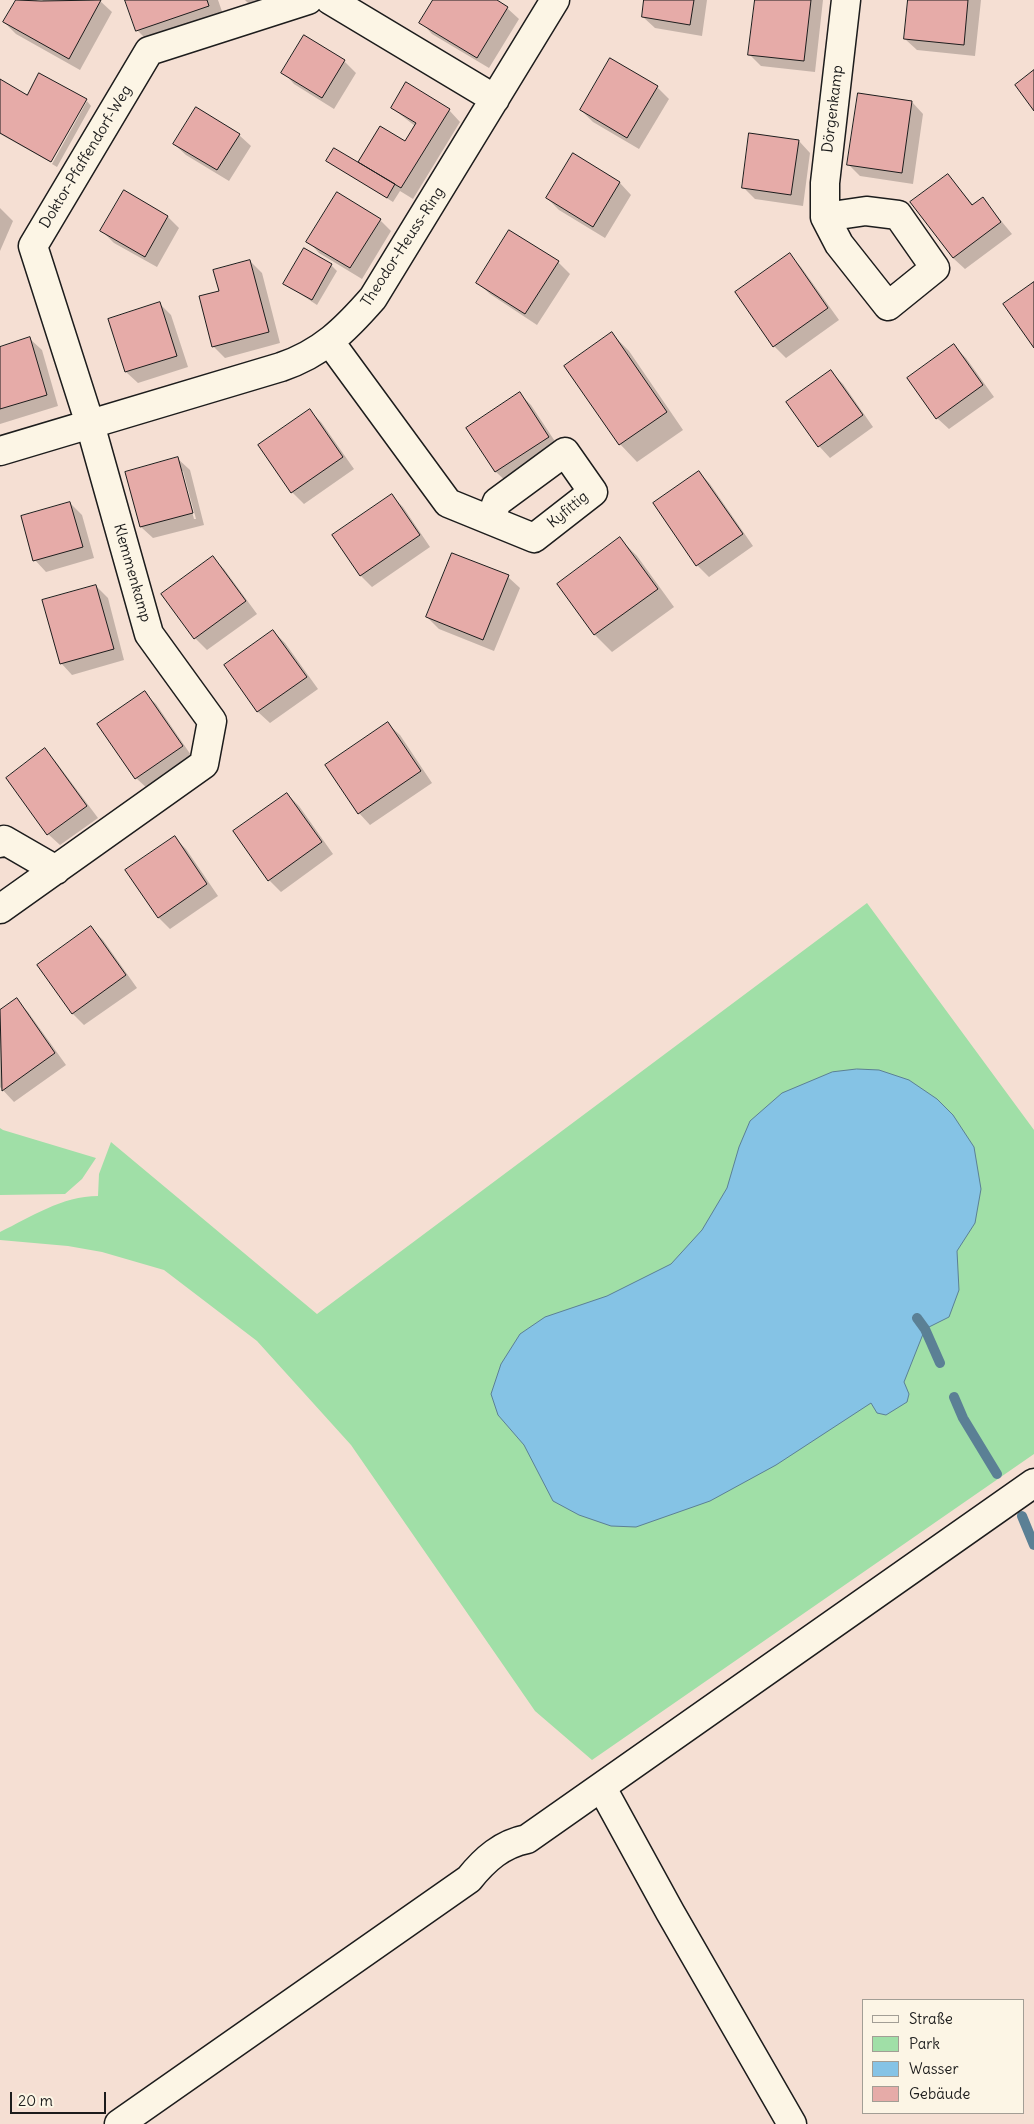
<!DOCTYPE html>
<meta charset="utf-8">
<style>
body{margin:0}
#map{position:relative;width:1034px;height:2124px;overflow:hidden;background:#f5dfd3;font-family:Delius,sans-serif}
canvas{display:block}
.legend{position:absolute;left:862px;top:1999px;width:162px;height:115px;box-sizing:border-box;background:#fcf5e5;border:1px solid #a29e95;margin:0;padding:6px 9px;list-style:none;font-size:15px;color:#1c1c1c}
.legend li{display:flex;align-items:center;gap:10px;height:25px}
.legend b{width:25px;border:1px solid #a29e95}
.scale{position:absolute;left:10px;top:2092px;width:96px;height:22px;box-sizing:border-box;border:2px solid #1c1c1c;border-top:0;padding-left:6px;font-size:15px;line-height:18px;white-space:nowrap;color:#1c1c1c;-webkit-text-stroke:4px #fcf5e5;paint-order:stroke}
</style>
<div id="map">
<canvas width="1034" height="2124"></canvas>
<ul class="legend">
<li><b style="height:6px;background:#fcf5e5"></b>Straße</li>
<li><b style="height:14px;background:#a0dfa7"></b>Park</li>
<li><b style="height:14px;background:#85c3e5"></b>Wasser</li>
<li><b style="height:14px;background:#e6aba8"></b>Gebäude</li>
</ul>
<div class="scale">20 m</div>
</div>
<script>
const context = document.querySelector('canvas').getContext('2d');
context.lineJoin = 'round';
function fill(path, color) {
  context.fillStyle = color;
  context.fill(path, 'evenodd');
}
function trace(path, color, width, dash) {
  context.strokeStyle = color;
  context.lineWidth = width;
  context.lineCap = dash ? 'butt' : 'round';
  context.setLineDash(dash || []);
  context.stroke(path);
}
function drawText(font, color, halo, rows, align = 'center') {
  context.font = font + ' Delius,sans-serif';
  context.lineWidth = 5;
  context.setLineDash([]);
  context.textBaseline = 'middle';
  context.strokeStyle = halo;
  context.fillStyle = color;
  for (const [text, x, y, turn = 0] of rows) {
    context.save();
    context.translate(x, y);
    context.rotate((+turn || 0) * Math.PI / 180);
    context.textAlign = isNaN(turn) ? turn : align;
    if (halo) context.strokeText(text, 0, 0);
    context.fillText(text, 0, 0);
    context.restore();
  }
}
fill(new Path2D(`
 M867,903L1034,1130V1454L592,1760L535,1711L351,1445L257,1341L164,1270L102,1252L68,1246L0,1240V1232C31,1217 62,1196 98,1196L99,1174L111,1142L317,1314Z
 M0,1128L3,1130L96,1158L82,1179L65,1194L0,1195Z`), '#a0dfa7');
const water = new Path2D(`
 M857,1069L879,1070L909,1080L937,1099L953,1115L974,1147L981,1189L975,1223L957,1251L959,1290L949,1317L925,1329L904,1382L909,1394L907,1402L886,1415L877,1413L871,1403L776,1465L710,1501L636,1527L611,1526L579,1515L553,1501L524,1445L498,1415L491,1394L501,1364L520,1334L545,1317L607,1296L671,1264L702,1230L727,1188L739,1147L750,1121L782,1093L832,1072Z`);
fill(water, '#85c3e5');
trace(water, '#5b8095', 1);
fill(new Path2D(`
 M17,0H36L41,3L43,0H99L112,12L80,70L16,34L4,22Z
 M127,0H218L226,23L154,47L137,30Z
 M245,0H269L251,6Z
 M434,0H494L507,8L519,19L489,68L432,34L421,22Z
 M646,0H707L702,36L655,28L643,17Z
 M756,0H823L815,72L761,66L750,55Z
 M909,0H981L975,56L917,50L905,39Z
 M305,37L344,61L356,73L334,109L294,84L283,72Z
 M0,81L28,96L85,100L50,162L0,134Z
 M657,87L669,99L639,149L593,122L581,110Z
 M87,101L91,106L57,167L52,164Z
 M912,102L923,114L913,184L860,176L849,165Z
 M392,108L449,110L460,122L413,199L400,191L393,202L327,161L358,164L381,127L406,142L415,126Z
 M239,135L251,146L229,181L186,155L174,144Z
 M799,141L810,153L803,206L755,199L743,187Z
 M573,155L620,183L631,195L605,238L559,210L547,198Z
 M948,175L974,206L983,199L1012,234L965,269L953,258Z
 M0,208L13,221L0,251Z
 M168,217L179,228L157,267L114,243L102,231Z
 M380,220L391,231L362,279L319,253L308,241Z
 M790,255L801,267L839,320L786,358L774,346L737,293Z
 M250,261L262,273L280,343L225,358L213,346L220,292Z
 M558,262L570,274L537,325L490,294L478,283Z
 M331,265L337,271L317,305L285,284Z
 M160,304L171,315L188,367L138,383L126,372L110,320Z
 M612,334L629,351L683,430L637,462L620,444L566,366Z
 M30,339L42,350L58,406L0,424V348Z
 M954,346L966,358L994,397L949,429L937,418Z
 M831,372L843,384L873,427L830,458L819,446Z
 M520,394L531,405L560,449L508,483L496,472L468,428Z
 M310,411L321,422L354,469L304,504L292,492L259,445Z
 M178,459L190,470L204,525L153,538L141,527L127,472ZM181,471H183L196,519H194Z
 M699,472L710,484L753,546L709,577L697,565L655,503Z
 M392,496L403,507L430,547L372,587L361,576L334,536Z
 M70,503L82,515L94,558L46,572L35,560Z
 M620,539L637,556L674,607L612,652L595,635L558,584Z
 M213,558L224,569L257,614L207,650L195,638L163,594Z
 M508,577L520,588L494,651L439,629L427,617Z
 M96,586L108,598L124,660L72,675L61,663Z
 M273,631L285,643L318,689L270,723L258,712L225,665Z
 M144,693L156,704L193,758L148,789L136,778Z
 M388,724L400,735L432,783L370,825L359,813Z
 M44,750L56,762L98,818L60,845L48,834Z
 M287,794L299,806L333,854L281,892L269,880Z
 M175,838L186,849L218,896L170,929L158,917Z
 M91,928L103,940L137,988L84,1025L73,1014L39,966Z
 M16,1000L28,1012L66,1065L14,1102L0,1087V1012Z`), '#0003');
trace(new Path2D(`
 M917,1318L925,1329L940,1363
 M954,1397L963,1418L997,1474
 M1022,1516L1034,1545`), '#5b8095', 10);
const building = new Path2D(`
 M16,0L41,1L101,0L69,59L3,22Z
 M125,0H207L209,6L136,31Z
 M433,0H497L508,7L477,58L419,23Z
 M644,0H694L690,25L642,17Z
 M755,0H811L804,61L748,55Z
 M908,0H968L964,45L904,39Z
 M304,35L345,60L322,98L281,73Z
 M610,58L658,86L627,138L580,110Z
 M1034,70V111L1015,85Z
 M39,73L87,99L51,162L0,133V79L27,95Z
 M406,82L450,109L401,188L358,162L380,126L405,141L416,123L391,108Z
 M858,93L912,101L902,173L847,165Z
 M196,107L240,134L217,170L173,144Z
 M749,133L799,140L791,195L742,188Z
 M334,148L395,184L387,198L326,161Z
 M573,153L620,182L593,227L546,198Z
 M948,174L972,205L983,197L1001,222L953,258L910,202Z
 M124,190L168,216L145,257L100,231Z
 M337,192L381,219L350,268L306,242Z
 M509,230L559,261L525,314L476,283Z
 M304,248L332,264L312,300L283,284Z
 M790,253L828,308L773,347L735,292Z
 M250,260L269,332L212,347L199,296L219,291L213,270Z
 M1034,282V348L1003,304Z
 M160,302L177,356L125,372L108,319Z
 M612,332L667,412L619,445L564,366Z
 M30,337L47,395L0,409V347Z
 M954,344L983,385L936,419L907,378Z
 M831,370L863,415L818,447L786,402Z
 M520,392L549,437L495,472L466,428Z
 M310,409L343,457L291,493L258,445Z
 M178,457L193,513L140,527L125,472Z
 M699,471L743,534L696,566L653,503Z
 M392,494L420,535L360,576L332,535Z
 M70,502L83,547L33,561L21,516Z
 M620,537L658,589L594,635L557,584Z
 M452,553L509,575L483,640L426,617Z
 M213,556L246,601L194,639L161,594Z
 M96,585L114,649L60,664L42,600Z
 M273,630L307,677L257,712L224,665Z
 M145,691L183,746L135,779L97,724Z
 M388,722L421,771L358,814L325,765Z
 M45,748L87,806L47,835L6,778Z
 M287,793L322,842L268,881L233,831Z
 M175,836L207,884L158,918L125,870Z
 M91,926L126,975L72,1014L37,965Z
 M17,998L55,1053L2,1091L0,1010Z`);
fill(building, '#e6aba8');
trace(building, '#1c1c1c', 1);
const street = new Path2D(`
 M330,0L495,99
 M825,217L866,211L898,215L935,268L888,306L839,244L825,217V183L846,0
 M330,342L448,503L534,538L593,492L565,452L497,502L490,520
 M0,451L281,367C322,353 345,330 373,298L555,0
 M0,843L4,840L56,870
 M0,909L204,764L212,721L149,634L90,424L33,246L149,51L308,0
 M602,1788L670,1912L792,2124`);
const secondary = new Path2D(`
 M119,2124L469,1879C485,1859 502,1844 527,1839L1034,1483`);
trace(street, '#1c1c1c', 31);
trace(secondary, '#1c1c1c', 31);
trace(street, '#fcf5e5', 28);
trace(secondary, '#fcf5e5', 28);
drawText('15px', '#1c1c1c', '#fcf5e5', [
 ["Dörgenkamp",833,109,-83],
 ["Doktor-Pfaffendorf-Weg",86,157,-59],
 ["Theodor-Heuss-Ring",403,247,-57],
 ["Kyfittig",568,510,-40],
 ["Klemmenkamp",132,573,74]
]);
</script>
